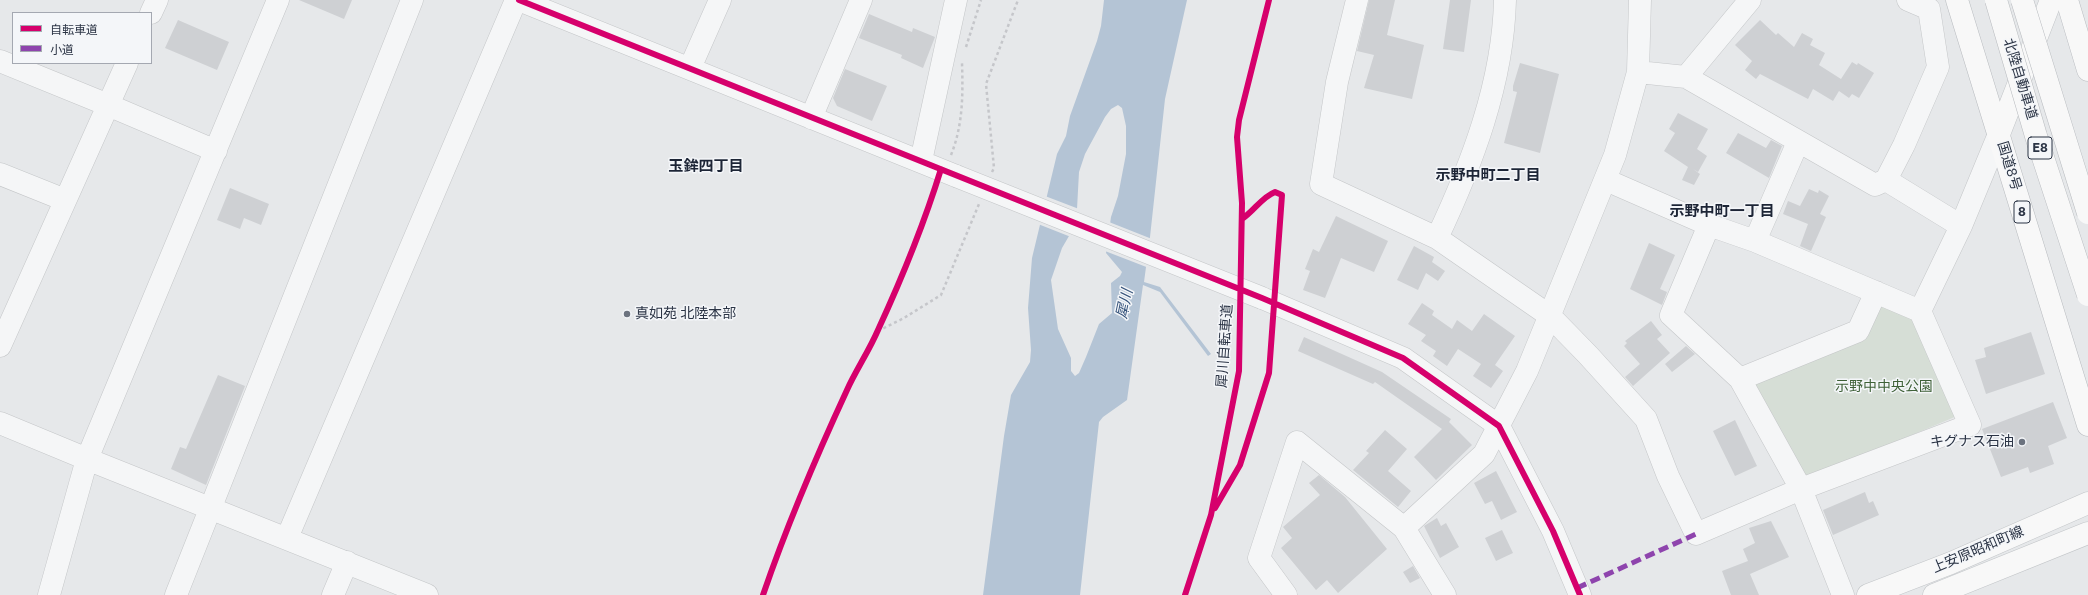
<!DOCTYPE html>
<meta charset="utf-8">
<style>
body{margin:0}
#map{position:relative;width:2088px;height:595px;overflow:hidden;background:#e6e8ea;font-family:"IBM Plex Sans","Noto Sans JP",sans-serif}
canvas{display:block}
.legend{position:absolute;left:12px;top:12px;width:140px;height:52px;box-sizing:border-box;background:#f4f6f9;border:1px solid #a4a8b1;margin:0;padding:5px 7px;list-style:none;font-size:12px;color:#2b3445}
.legend li{display:flex;align-items:center;gap:8px;height:20px}
.legend b{width:20px;border:1px solid #a4a8b1}
</style>
<div id="map">
<canvas width="2088" height="595"></canvas>
<ul class="legend">
<li><b style="height:5px;background:#d6006c"></b>自転車道</li>
<li><b style="height:5px;background:#8e44ad"></b>小道</li>
</ul>
</div>
<script>
const context = document.querySelector('canvas').getContext('2d');
context.lineJoin = 'round';
function fill(path, color) {
  context.fillStyle = color;
  context.fill(path, 'evenodd');
}
function trace(path, color, width, dash) {
  context.strokeStyle = color;
  context.lineWidth = width;
  context.lineCap = dash ? 'butt' : 'round';
  context.setLineDash(dash || []);
  context.stroke(path);
}
function drawText(font, color, halo, rows, align = 'center') {
  context.font = font + ' "IBM Plex Sans","Noto Sans JP",sans-serif';
  context.lineWidth = 3;
  context.setLineDash([]);
  context.textBaseline = 'middle';
  context.strokeStyle = halo;
  context.fillStyle = color;
  for (const [text, x, y, turn = 0] of rows) {
    context.save();
    context.translate(x, y);
    context.rotate((+turn || 0) * Math.PI / 180);
    context.textAlign = isNaN(turn) ? turn : align;
    if (halo) context.strokeText(text, 0, 0);
    context.fillText(text, 0, 0);
    context.restore();
  }
}
fill(new Path2D(`
 M1877,305L1917,319L1957,416L1808,479L1751,385L1864,336Z`), '#d6ded6');
fill(new Path2D(`
 M1104,0H1187L1165,99L1150,237L1144,282L1160,287L1211,354L1208,356L1160,292L1143,285L1127,400L1103,417L1099,422L1080,595H983L1004,436L1011,395L1030,362L1031,350L1028,308L1032,258L1057,154L1066,136L1070,116L1097,41L1101,26ZM1118,105L1122,108L1126,126V154L1118,196L1111,217L1106,253L1122,272L1120,276L1111,283L1112,313L1099,324L1086,357L1079,373L1075,376L1071,371V358L1058,329L1051,280L1062,248L1069,236L1077,209L1079,172L1085,154L1105,117L1111,109Z`), '#b4c4d5');
fill(new Path2D(`
 M1045,196L1079,209L1071,237L1038,224Z
 M1109,222L1152,239L1149,268L1105,251Z`), '#e6e8ea');
fill(new Path2D(`
 M299,0H352L344,19Z
 M1369,0H1395L1387,35L1424,45L1412,99L1364,88L1374,55L1357,51Z
 M1450,0H1471L1464,52L1443,49Z
 M869,14L912,32L913,28L935,37L923,68L901,58L902,55L859,38Z
 M178,20L229,42L217,70L165,48Z
 M1760,20L1776,35L1778,33L1794,47L1802,33L1813,39L1810,45L1825,53L1819,65L1841,79L1852,62L1857,65L1858,63L1874,73L1859,98L1852,94L1849,98L1839,91L1833,101L1813,89L1808,99L1760,74L1756,79L1745,70L1752,61L1735,45Z
 M1520,63L1559,74L1540,153L1504,143L1517,92L1513,91V86Z
 M845,69L887,86L872,121L837,106L833,98Z
 M1678,113L1708,129L1697,149L1707,156L1698,172L1693,169L1700,174L1694,185L1682,180L1688,167L1664,151L1675,133L1669,129Z
 M1738,133L1766,148L1771,140L1782,146L1769,178L1726,153Z
 M230,188L269,204L261,225L244,218L240,229L217,220Z
 M1809,189L1818,193L1819,190L1829,196L1820,214L1826,217L1811,251L1800,246L1808,224L1783,214L1788,201L1800,206Z
 M1336,216L1388,241L1374,272L1341,258L1325,298L1303,290L1310,271L1305,269L1313,249L1319,252Z
 M1649,243L1675,255L1660,289L1667,292L1662,305L1630,289Z
 M1414,246L1434,257L1432,262L1445,271L1438,281L1426,273L1418,290L1397,280Z
 M1422,303L1434,311L1432,315L1452,329L1457,320L1472,331L1484,314L1515,336L1495,365L1503,371L1491,388L1473,376L1481,364L1458,349L1447,366L1433,356L1436,351L1421,341L1426,335L1408,324Z
 M1651,321L1662,335L1657,339L1670,353L1633,386L1625,377L1640,364L1624,346L1627,343L1625,341Z
 M2031,332L2045,374L1986,394L1975,360L1986,357L1984,348Z
 M1304,337L1382,372L1451,419L1449,422L1472,445L1436,480L1414,457L1442,429L1375,382L1373,384L1298,351Z
 M1686,346L1695,354L1672,372L1665,364Z
 M218,375L245,386L206,485L171,469L180,447L186,449Z
 M2053,402L2067,438L2048,446L2054,464L2030,473L2028,467L2001,477L1982,429Z
 M1735,420L1757,466L1735,476L1713,431Z
 M1385,430L1407,449L1388,471L1411,491L1398,507L1353,470L1369,453L1366,451Z
 M1496,471L1517,512L1501,520L1492,501L1485,504L1474,483Z
 M1319,475L1345,497L1387,549L1338,593L1327,580L1316,590L1281,548L1292,538L1283,527L1320,495L1309,483Z
 M1865,492L1869,503L1873,501L1879,515L1833,535L1823,510Z
 M1437,518L1441,526L1446,523L1459,547L1440,558L1424,526Z
 M1771,521L1789,557L1750,574L1759,595H1731L1722,571L1748,561L1743,549L1755,543L1749,528Z
 M1502,530L1513,553L1496,561L1485,538Z
 M1413,566L1420,578L1410,583L1403,572Z`), '#ced0d3');
const minor = new Path2D(`
 M519,0L956,176
 M1357,0L1337,82L1321,184L1437,238L1550,316L1588,355L1646,419L1668,476L1696,534L1801,489L1740,379L1671,315L1709,225
 M1908,0L1929,9L1938,67L1904,145L1886,180L1961,226
 M151,13L157,0
 M0,61L108,105L216,151
 M690,68L720,0
 M1638,72L1686,77L1750,0
 M1686,77L1875,185L1886,180
 M811,118L861,0
 M921,161L956,0
 M0,174L65,200
 M1606,180L1709,225L1755,241L1920,311L1970,425L1801,489L1843,595
 M1437,238C1472,164 1503,83 1505,0
 M1755,241L1798,142
 M1262,298L1403,358L1499,426L1553,531L1580,595
 M1920,311L1961,226L1999,134
 M0,346L127,63
 M1740,379L1858,331L1876,292
 M0,423L87,459L427,595
 M1404,528L1484,454L1527,371L1615,155L1638,72L1640,0
 M287,538L516,0
 M49,595L87,459L278,0
 M176,595L412,0
 M333,595L347,562
 M1286,595L1259,558L1297,442L1404,528L1445,595`);
const major = new Path2D(`
 M1999,134L2051,0
 M1868,595L1951,563L2088,503
 M1934,595L2088,533`);
const highway = new Path2D(`
 M1957,0L2088,425
 M2067,0L2088,70`);
trace(minor, '#c4c6c8', 23);
trace(major, '#c2c5c8', 23);
trace(highway, '#b8bbbf', 23);
trace(new Path2D(`
 M966,47L981,0
 M951,155C963,125 963,95 962,63
 M992,172L994,168L986,84L1018,0
 M878,331L904,318L941,295L979,204`), '#c5c6ca', 2.5, [3, 3]);
trace(minor, '#f5f6f7', 22);
trace(major, '#f8f8f8', 22);
trace(highway, '#f8f8f8', 22);
const minorBridge = new Path2D(`
 M956,176L1262,298`);
const highwayBridge = new Path2D(`
 M1996,0L2036,136L2088,295
 M2022,0L2088,213`);
trace(minorBridge, '#c4c6c8', 23, []);
trace(highwayBridge, '#b8bbbf', 23, []);
trace(minorBridge, '#f5f6f7', 22);
trace(highwayBridge, '#f8f8f8', 22);
trace(new Path2D(`
 M1577,588L1696,534`), '#8e44ad', 5, [10, 5]);
trace(new Path2D(`
 M519,0L1262,298L1403,358L1499,426L1553,531L1580,595
 M1215,508L1240,465L1269,373L1282,195L1275,192C1262,197 1254,211 1242,219
 M763,595C787,525 816,457 847,390C856,370 869,351 878,330C902,278 924,224 941,169
 M1185,595L1211,515L1239,371L1242,203L1237,137L1239,120L1269,0`), '#d6006c', 6);
for (const [x, y, r, color] of [
 [627,314,4,"#6c737f"],
 [2022,442,4,"#6c737f"]
]) {
  const dot = new Path2D();
  dot.arc(x, y, r, 0, 2 * Math.PI);
  context.fillStyle = color;
  context.fill(dot);
  trace(dot, '#f4f6f9', 1.5);
}
for (const [x, y, w] of [
 [2040,148,24],
 [2022,212,16]
]) {
  const box = new Path2D();
  box.roundRect(x - w / 2, y - 11, w, 22, 3);
  context.fillStyle = '#f4f6f9';
  context.fill(box);
  trace(box, '#2b3445', 1);
}
drawText('bold 13px', '#2b3445', null, [
 ["E8",2040,148],
 ["8",2022,212]
]);
drawText('14px', '#2b3445', '#f4f6f9', [
 ["北陸自動車道",2020,79,73],
 ["国道8号",2009,166,73],
 ["犀川自転車道",1225,346,-86],
 ["上安原昭和町線",1978,550,-23]
]);
drawText('14px', '#2b3445', '#f4f6f9', [
 ["真如苑 北陸本部",635,314],
 ["キグナス石油",2014,442,"right"]
], 'left');
drawText('14px', '#3f6138', '#f4f6f9', [
 ["示野中中央公園",1884,387]
]);
drawText('bold 15px', '#1d2536', '#f4f6f9', [
 ["玉鉾四丁目",706,167],
 ["示野中町二丁目",1488,176],
 ["示野中町一丁目",1722,212]
]);
drawText('italic 15px', '#34527a', '#f4f6f9', [
 ["犀川",1125,304,-78]
]);
</script>
